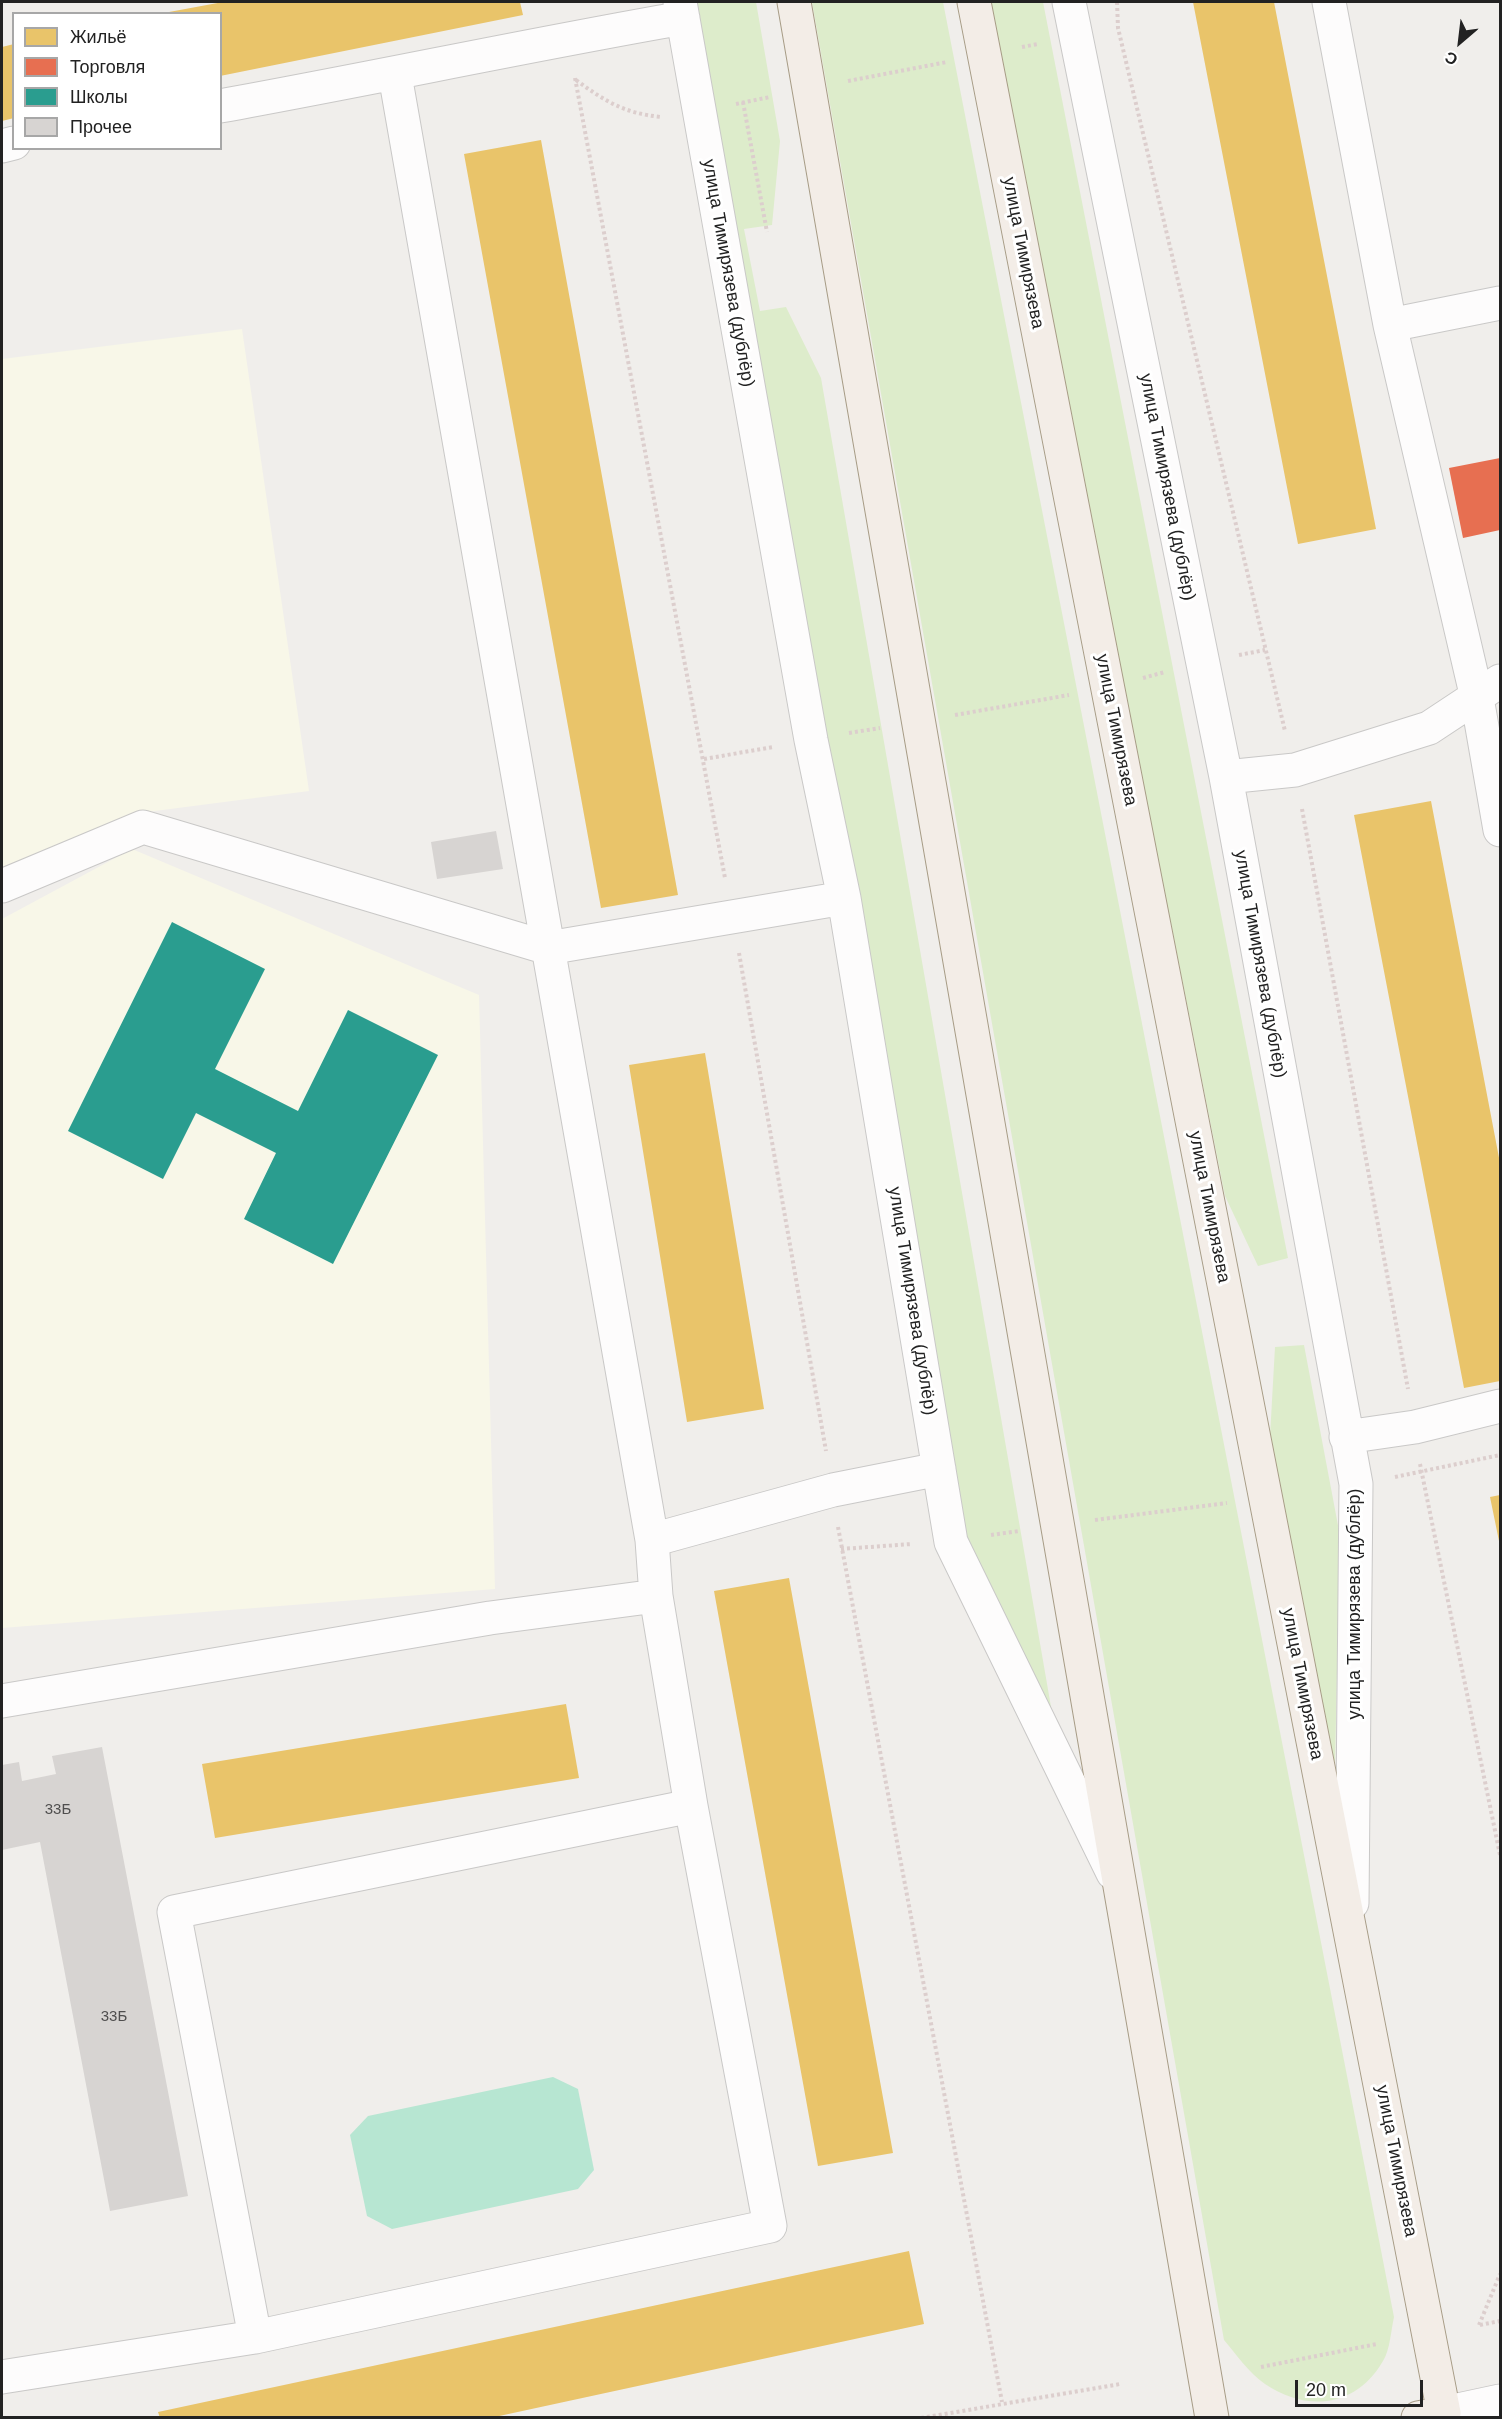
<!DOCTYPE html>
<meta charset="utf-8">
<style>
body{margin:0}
#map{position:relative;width:1502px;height:2419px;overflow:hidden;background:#f0eeeb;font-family:Arial,sans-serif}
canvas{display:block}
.frame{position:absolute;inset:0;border:3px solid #222;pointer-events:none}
.legend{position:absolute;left:12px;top:12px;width:210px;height:138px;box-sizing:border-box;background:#fff;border:2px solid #a7a7a7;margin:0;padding:8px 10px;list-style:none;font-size:18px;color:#222}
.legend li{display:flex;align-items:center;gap:12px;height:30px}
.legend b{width:30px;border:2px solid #a7a7a7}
.north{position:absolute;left:1430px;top:12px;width:60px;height:60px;-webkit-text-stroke:4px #fff;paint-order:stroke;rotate:208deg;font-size:16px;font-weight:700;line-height:24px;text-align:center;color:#222}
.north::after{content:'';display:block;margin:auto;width:21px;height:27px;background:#222;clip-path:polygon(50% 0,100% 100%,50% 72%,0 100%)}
.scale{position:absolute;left:1295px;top:2380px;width:128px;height:27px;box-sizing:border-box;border:3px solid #222;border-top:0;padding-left:8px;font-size:18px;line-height:21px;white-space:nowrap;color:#222;-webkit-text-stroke:4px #fff;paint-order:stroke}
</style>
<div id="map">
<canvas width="1502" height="2419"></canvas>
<div class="frame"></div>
<ul class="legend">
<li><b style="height:16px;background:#e9c46a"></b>Жильё</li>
<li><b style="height:16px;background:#e76f51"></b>Торговля</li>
<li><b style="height:16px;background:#2a9d8f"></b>Школы</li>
<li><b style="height:16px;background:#d7d4d2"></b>Прочее</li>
</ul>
<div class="north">С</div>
<div class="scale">20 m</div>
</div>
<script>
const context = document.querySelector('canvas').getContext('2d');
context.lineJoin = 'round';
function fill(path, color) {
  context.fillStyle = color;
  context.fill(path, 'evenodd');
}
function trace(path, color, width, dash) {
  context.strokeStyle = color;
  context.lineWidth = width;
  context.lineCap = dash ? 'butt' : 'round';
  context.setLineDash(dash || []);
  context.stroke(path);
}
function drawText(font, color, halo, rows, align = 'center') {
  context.font = font + ' Arial,sans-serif';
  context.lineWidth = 6;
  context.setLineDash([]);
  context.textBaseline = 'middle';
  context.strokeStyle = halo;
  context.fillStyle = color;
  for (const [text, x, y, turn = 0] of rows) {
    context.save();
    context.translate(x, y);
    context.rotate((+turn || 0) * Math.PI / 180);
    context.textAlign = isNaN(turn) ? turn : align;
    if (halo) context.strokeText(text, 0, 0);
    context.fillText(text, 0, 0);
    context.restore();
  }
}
fill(new Path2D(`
 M242,329L309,791L147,812L2,876V359Z
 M132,849L479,995L495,1589L2,1628V919Z`), '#f8f7e8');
fill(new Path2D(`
 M695,2H756L780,141L772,225L744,229L760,311L786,307L821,378L1059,1753L965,1560Z
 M812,2H943L1394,2317C1391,2330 1390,2350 1383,2361C1356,2408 1306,2412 1265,2384C1249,2373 1236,2354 1224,2340Z
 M988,2H1043L1288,1258L1258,1266L1225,1196Z
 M1304,1345L1340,1536L1335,1764L1269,1454L1275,1347Z`), '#ddeccb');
fill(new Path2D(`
 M553,2077L578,2089L594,2170L578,2189L392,2229L367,2216L350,2135L368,2116Z`), '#b7e6d2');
fill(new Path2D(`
 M223,2H520L523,15L220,76V14L169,12Z
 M1193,2H1274L1376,529L1298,544Z
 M14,44V118L2,121V47Z
 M541,140L678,895L601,908L464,154Z
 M1431,801L1500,1163V1381L1464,1388L1354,815Z
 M705,1053L764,1409L687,1422L629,1065Z
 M1500,1495V1541H1499L1490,1497Z
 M789,1578L893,2153L818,2166L714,1591Z
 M566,1704L579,1778L215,1838L202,1764Z
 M909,2251L924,2324L490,2418H160L158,2412Z`), '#e9c46a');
fill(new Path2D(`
 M1500,458V530L1463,538L1449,468Z`), '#e76f51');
fill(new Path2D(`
 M172,922L265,969L215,1069L298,1111L348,1010L438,1055L333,1264L244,1219L276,1153L196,1113L163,1179L68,1131Z`), '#2a9d8f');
fill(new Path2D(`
 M496,831L503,869L437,879L431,842Z
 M102,1747L188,2196L110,2211L40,1842L2,1850V1765L19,1762L22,1781L56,1774L52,1756Z`), '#d7d4d2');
const minor = new Path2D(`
 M680,2L811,740L844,898L951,1542L1113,1873
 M1069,2L1226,777L1356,1484L1352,1903
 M1329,2L1390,325L1477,698L1500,830
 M220,106C375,78 528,45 683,18
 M2,146L14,143
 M1390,325L1500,303
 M1226,777L1295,770L1429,728L1500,681
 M2,886L143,827L548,948L844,898
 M1346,1437L1415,1427L1500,1406
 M652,1540L833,1490L939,1469
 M2,1701L490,1618L656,1596
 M255,2337L174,1912L691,1806
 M2,2377L255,2337L770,2226L691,1806L656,1596L652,1540L395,75
 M1444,2413L1500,2401`);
const major = new Path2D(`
 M794,2L1212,2418
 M974,2L1444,2413L1418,2418`);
trace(minor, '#c9c8c7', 35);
trace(major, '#a79c86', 35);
trace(new Path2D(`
 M1117,2L1118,28L1285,731
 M1022,47L1038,44
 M575,78L725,878
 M576,80C606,102 624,113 661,117
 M848,81L947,62
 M743,102L767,232
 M736,104L770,97
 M1239,655L1265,650
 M1143,678L1165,672
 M955,715L1069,695
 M849,733L880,728
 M704,759L773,747
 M1302,809L1408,1389
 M739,953L826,1451
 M1420,1464L1500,1855
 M1395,1477L1500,1455
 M1095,1520L1227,1503
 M838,1527L1002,2402
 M991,1535L1019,1531
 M841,1549L912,1544
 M1479,2325L1500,2274
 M1480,2325L1500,2321
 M1261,2367L1377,2344
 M921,2418L1120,2384`), '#dccecd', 4, [3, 3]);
trace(minor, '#fdfcfc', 33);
trace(major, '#f3ede7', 33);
drawText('15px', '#4f4e4e', null, [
 ["33Б",58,1810],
 ["33Б",114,2017]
]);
drawText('18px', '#222', '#fff', [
 ["улица Тимирязева",1023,253,79],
 ["улица Тимирязева (дублёр)",728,273,80],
 ["улица Тимирязева (дублёр)",1167,487,79],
 ["улица Тимирязева",1116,730,79],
 ["улица Тимирязева (дублёр)",1260,964,80],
 ["улица Тимирязева",1209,1207,79],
 ["улица Тимирязева (дублёр)",912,1301,81],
 ["улица Тимирязева (дублёр)",1355,1604,-90],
 ["улица Тимирязева",1302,1684,79],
 ["улица Тимирязева",1396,2161,79]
]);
</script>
